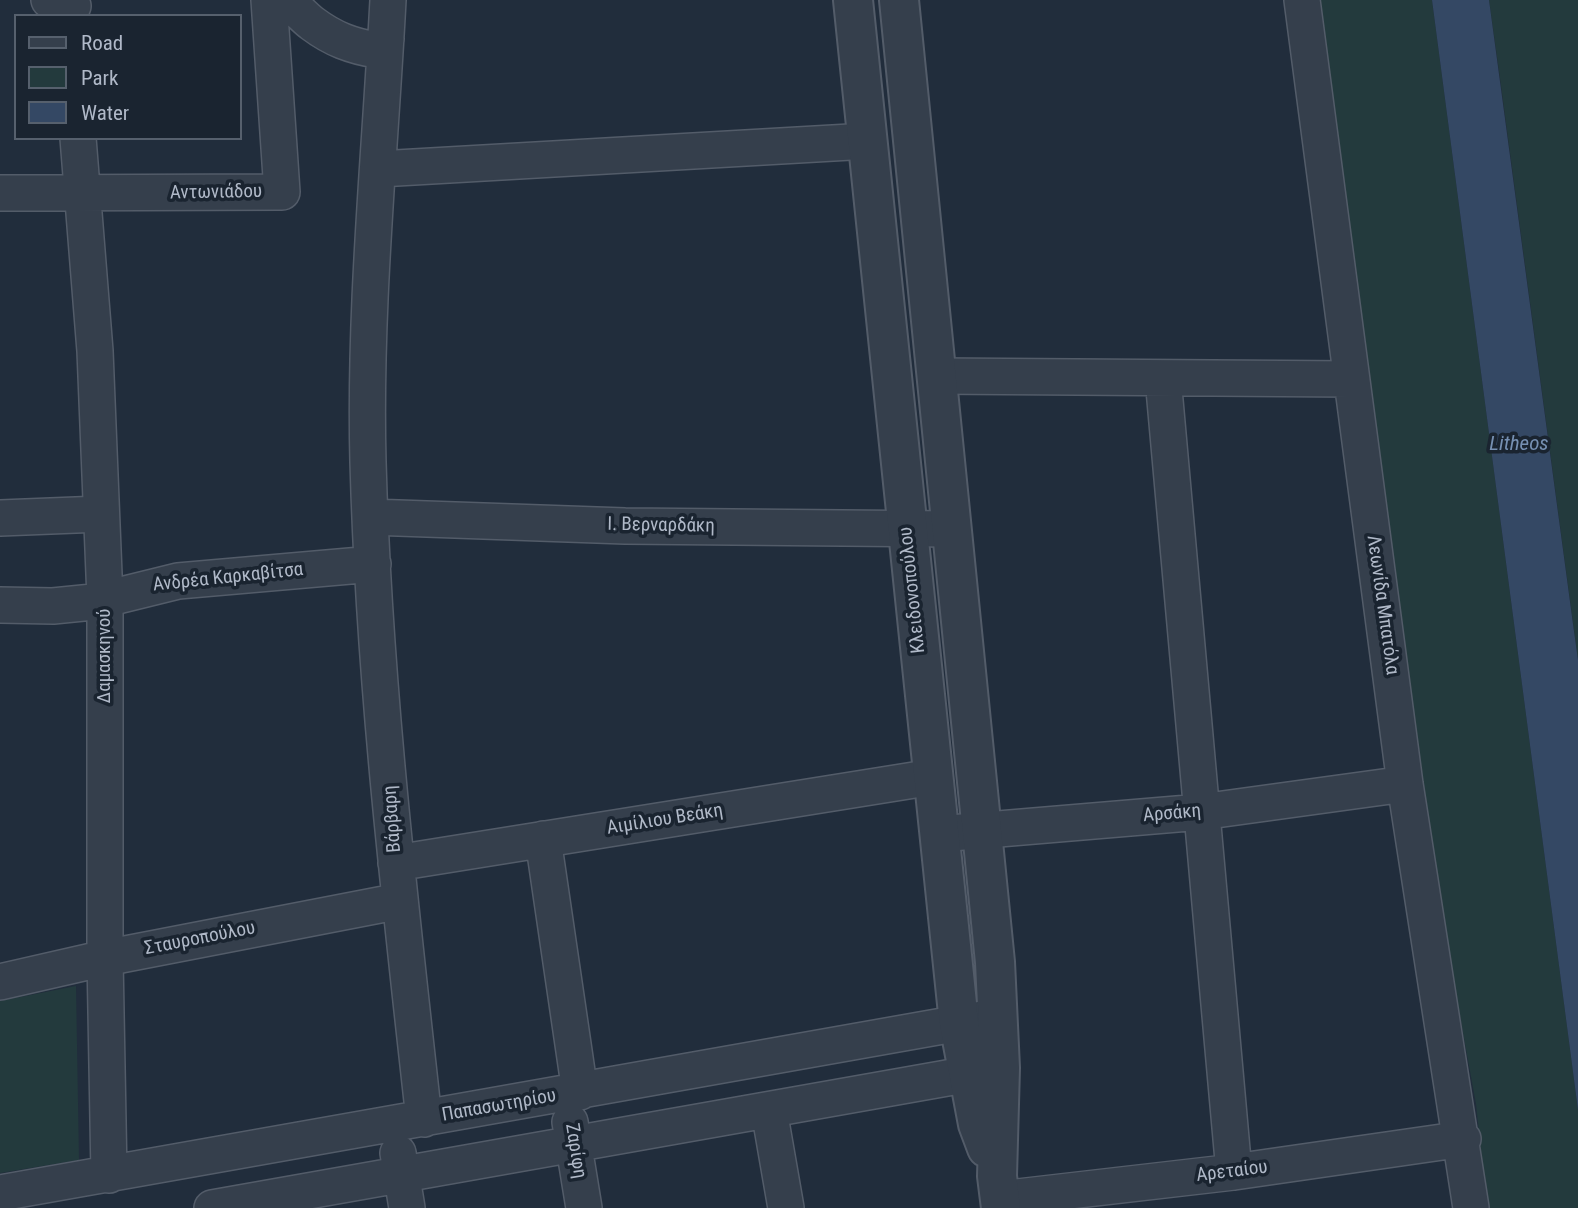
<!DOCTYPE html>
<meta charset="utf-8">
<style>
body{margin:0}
#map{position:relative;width:1578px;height:1208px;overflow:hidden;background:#212d3c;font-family:"Roboto Condensed",sans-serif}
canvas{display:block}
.legend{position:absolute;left:14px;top:14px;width:228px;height:126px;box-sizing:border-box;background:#1a2430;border:2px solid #56606d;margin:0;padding:9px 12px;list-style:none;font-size:21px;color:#b0b9c8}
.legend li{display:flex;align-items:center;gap:14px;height:35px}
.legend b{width:35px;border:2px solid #56606d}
</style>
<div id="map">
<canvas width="1578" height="1208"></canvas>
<ul class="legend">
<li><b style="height:9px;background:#353f4c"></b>Road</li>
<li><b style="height:19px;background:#233a3d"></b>Park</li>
<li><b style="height:19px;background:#344864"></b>Water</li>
</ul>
</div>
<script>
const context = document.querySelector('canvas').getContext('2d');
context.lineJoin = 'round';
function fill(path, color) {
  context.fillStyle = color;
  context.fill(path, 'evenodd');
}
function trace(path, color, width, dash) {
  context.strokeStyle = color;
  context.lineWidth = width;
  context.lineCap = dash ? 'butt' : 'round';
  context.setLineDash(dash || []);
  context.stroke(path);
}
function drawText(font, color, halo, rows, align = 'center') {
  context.font = font + ' "Roboto Condensed",sans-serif';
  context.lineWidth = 7;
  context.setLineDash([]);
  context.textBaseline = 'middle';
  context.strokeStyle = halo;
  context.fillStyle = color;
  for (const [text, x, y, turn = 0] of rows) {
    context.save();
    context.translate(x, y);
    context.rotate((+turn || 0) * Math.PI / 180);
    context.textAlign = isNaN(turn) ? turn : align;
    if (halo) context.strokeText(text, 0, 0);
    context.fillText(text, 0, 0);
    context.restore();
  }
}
fill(new Path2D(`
 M1317,0H1432L1578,1110V1208H1487L1476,1104L1420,798Z
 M1489,0H1578V660L1500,78Z
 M76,986L79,1160L0,1173V1001Z`), '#233a3d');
fill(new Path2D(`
 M1432,0H1489L1573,624L1578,660V1110Z`), '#344864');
const minor = new Path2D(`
 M49,0L73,6
 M282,0C296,6 302,16 313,24C333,39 352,46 376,50L386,39
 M388,0C380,154 364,308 368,462C374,682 400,901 424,1119
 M1302,0L1405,784L1471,1208
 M78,138L95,351L105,599V958L109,1175
 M379,169L868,141
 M0,193L282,192L269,0
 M937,376L1351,379
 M1163,378L1234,1172
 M370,517L625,526L952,529
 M0,518L101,514
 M0,605L53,606L93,602L178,581L373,564
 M939,834L1201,812L1405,784
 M543,839L580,1092
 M396,863L933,777
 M0,982L105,958L400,901
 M769,1110L786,1208
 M570,1122L584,1208
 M398,1153L407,1208
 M0,1193L988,1018
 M1000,1199L1234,1172L1463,1139
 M212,1208L998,1069`);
const tertiary = new Path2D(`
 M853,0L959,1023L978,1124L987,1148
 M899,0L995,962L1000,1068L997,1176L1001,1208`);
trace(minor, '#535c69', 38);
trace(tertiary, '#535c69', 42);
trace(minor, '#353f4c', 35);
trace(tertiary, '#353f4c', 38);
drawText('19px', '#b0b9c8', '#1a2430', [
 ["Αντωνιάδου",216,193,-1],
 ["Ι. Βερναρδάκη",661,526,1],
 ["Ανδρέα Καρκαβίτσα",228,578,-6],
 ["Κλειδονοπούλου",913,590,-96],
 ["Λεωνίδα Μπατόλα",1382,605,82],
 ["Δαμασκηνού",105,656,-90],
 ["Αρσάκη",1172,814,-5],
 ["Βάρβαρη",393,819,-94],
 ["Αιμίλιου Βεάκη",665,820,-9],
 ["Σταυροπούλου",200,939,-11],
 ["Παπασωτηρίου",499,1106,-10],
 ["Ζαρίφη",575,1151,81],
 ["Αρεταίου",1232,1172,-7]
]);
drawText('italic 21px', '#7690b2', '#1a2430', [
 ["Litheos",1519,445]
]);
</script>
